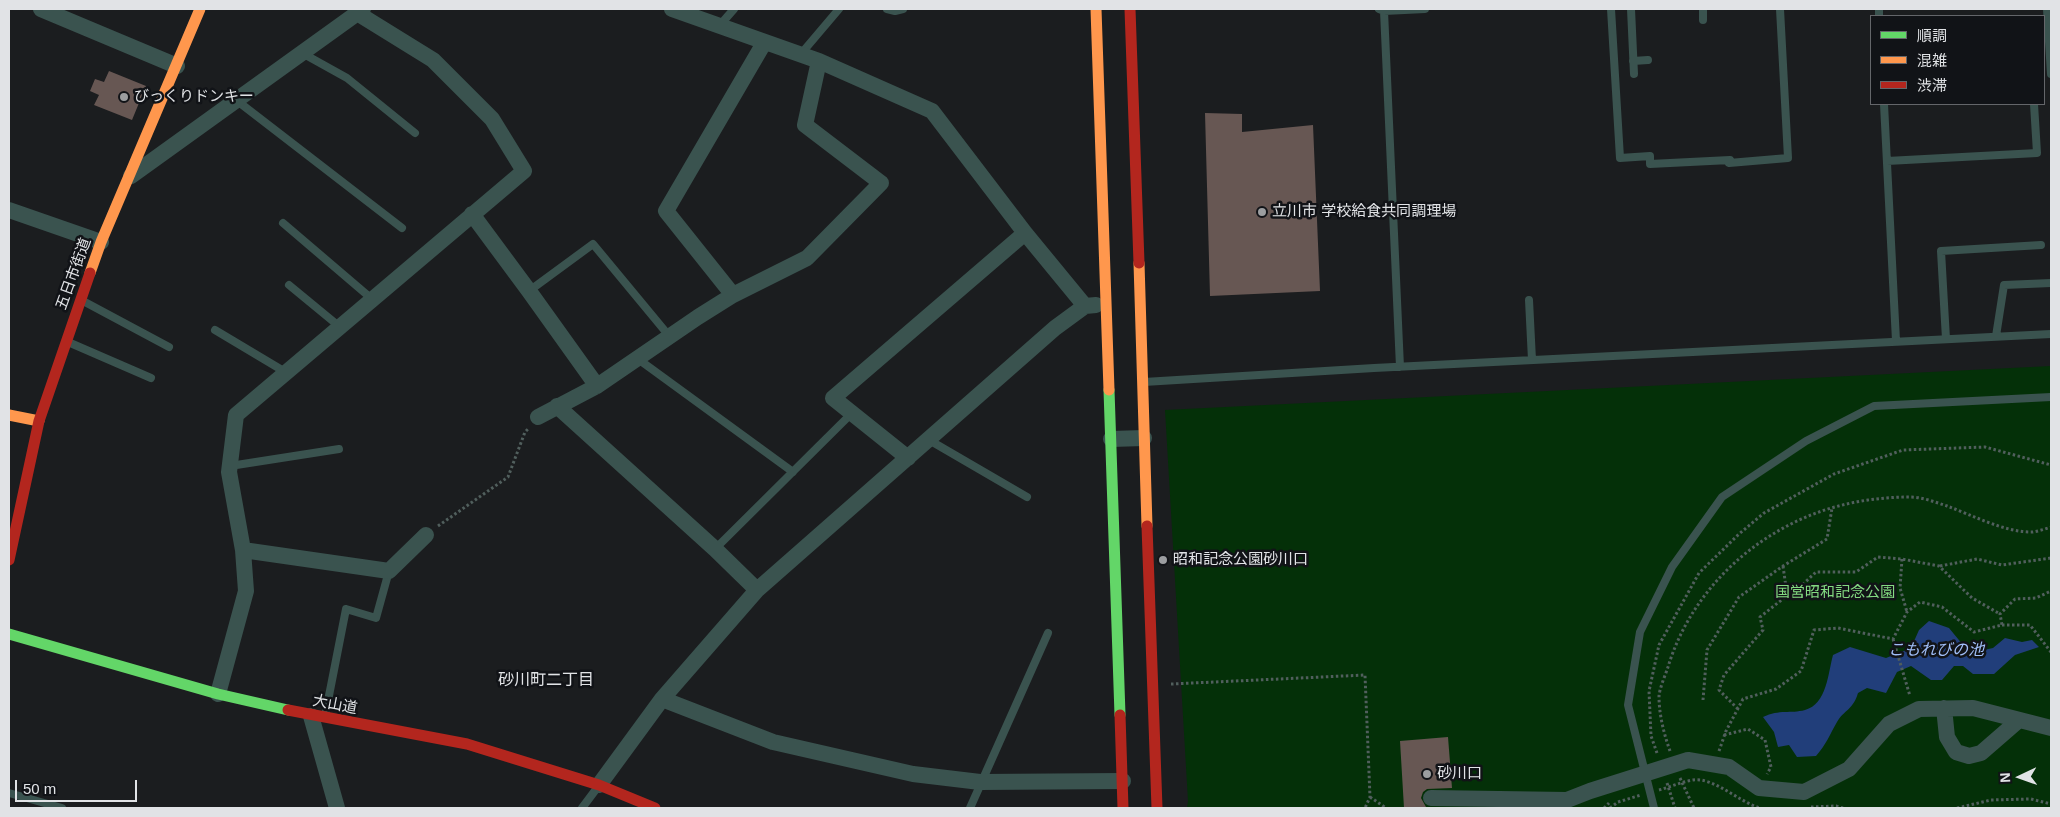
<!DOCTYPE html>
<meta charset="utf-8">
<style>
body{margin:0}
#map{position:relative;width:2060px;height:817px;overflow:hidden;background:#1b1d1f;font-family:Arial,"Noto Sans JP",sans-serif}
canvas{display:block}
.frame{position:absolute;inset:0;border:10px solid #e1e3e6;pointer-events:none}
.legend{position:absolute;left:1870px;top:15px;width:175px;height:90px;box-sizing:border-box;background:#111317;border:1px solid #64666a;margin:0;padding:6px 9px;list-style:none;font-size:15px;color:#e1e3e6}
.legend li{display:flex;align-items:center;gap:10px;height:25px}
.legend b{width:25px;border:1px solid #64666a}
.north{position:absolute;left:1995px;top:752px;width:50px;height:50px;-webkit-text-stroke:4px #111317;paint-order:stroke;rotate:267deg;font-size:14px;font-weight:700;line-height:20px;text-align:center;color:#e1e3e6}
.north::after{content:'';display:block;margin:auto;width:18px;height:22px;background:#e1e3e6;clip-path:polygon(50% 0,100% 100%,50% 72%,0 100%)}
.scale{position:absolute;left:15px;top:780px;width:122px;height:22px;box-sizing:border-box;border:2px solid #e1e3e6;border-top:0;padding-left:6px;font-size:15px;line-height:18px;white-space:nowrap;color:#e1e3e6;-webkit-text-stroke:4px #111317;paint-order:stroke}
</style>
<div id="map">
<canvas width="2060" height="817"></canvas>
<div class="frame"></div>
<ul class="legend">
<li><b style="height:6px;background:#63d668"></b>順調</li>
<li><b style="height:6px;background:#ff974d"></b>混雑</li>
<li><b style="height:6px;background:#b3261e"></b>渋滞</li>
</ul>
<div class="north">N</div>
<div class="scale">50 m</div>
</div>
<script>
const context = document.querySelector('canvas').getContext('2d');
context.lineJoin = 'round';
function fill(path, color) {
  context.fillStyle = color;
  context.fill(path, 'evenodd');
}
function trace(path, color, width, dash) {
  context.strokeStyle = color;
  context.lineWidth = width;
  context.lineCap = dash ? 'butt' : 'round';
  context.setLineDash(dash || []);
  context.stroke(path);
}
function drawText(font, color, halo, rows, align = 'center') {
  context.font = font + ' Arial,"Noto Sans JP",sans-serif';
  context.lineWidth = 5;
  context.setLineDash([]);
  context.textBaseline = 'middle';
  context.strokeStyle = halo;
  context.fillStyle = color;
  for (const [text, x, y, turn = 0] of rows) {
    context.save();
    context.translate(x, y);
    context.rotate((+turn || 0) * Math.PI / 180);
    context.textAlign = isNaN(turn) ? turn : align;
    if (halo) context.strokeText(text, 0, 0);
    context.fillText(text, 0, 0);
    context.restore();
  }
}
fill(new Path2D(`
 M2051,366V808H1187L1188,801L1165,410Z`), '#043008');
fill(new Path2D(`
 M1929,621L1949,628L1963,645L1979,651L1993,648L2005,638L2022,642L2032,640L2039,647L2015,655L1994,674H1973L1963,666H1954L1942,680H1931L1911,666L1897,672L1886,693L1867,688L1858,693C1853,710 1844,710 1837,722C1830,734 1826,745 1816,756L1797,757L1789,745L1778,747L1774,732L1763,717C1780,709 1790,714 1805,710C1827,704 1828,673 1833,655L1850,647L1886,658L1911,648L1919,630Z`), '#213e7a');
fill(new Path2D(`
 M109,71L146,86L132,120L94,105L99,95L90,91L95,79L104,82Z
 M1205,113L1242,114V132L1313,125L1320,291L1210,296Z
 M1448,737L1452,788L1427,789L1423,792L1421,798L1426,807L1448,808H1404L1400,741Z`), '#675753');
trace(new Path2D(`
 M438,526L508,477L525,432L529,428
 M1902,559L1900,588L1907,612
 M1783,566L1786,587
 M1940,566L1977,559L2002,565L2051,558
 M2002,625H2030L2051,652
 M1893,639L1910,696
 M1171,684L1365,675L1370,797L1365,808
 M1703,700L1707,650L1739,597L1783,566L1827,539L1832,508
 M1738,709L1719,690L1724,675L1763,630L1760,617L1784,598L1786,587H1800L1816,572H1856L1878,557L1902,559L1939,566L1972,598L2000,614
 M1724,735L1748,729L1765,740L1771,767L1767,774
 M1670,751C1664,734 1659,715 1659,696C1660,687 1665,676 1668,667C1687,604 1734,552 1793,523C1829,505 1870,497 1910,497C1922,497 1935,502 1947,506C1972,515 2006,533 2033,532C2039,531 2045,529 2051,527
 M1719,751L1726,731L1743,699L1776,689L1801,671L1814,630L1838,628L1893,639L1907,612L1920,602L1942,607L1974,632L2002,625L2000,614L2015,599L2036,598L2051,591
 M1657,753L1651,736L1649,691L1659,645L1699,573L1739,534L1764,513L1834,474L1903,450L1985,447L2051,465
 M1680,778L1694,808
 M1667,783L1675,808
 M1659,790C1670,787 1681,782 1693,780C1714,777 1739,802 1760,808
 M1370,797L1386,808
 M1811,807L1836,806L1843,808
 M1604,808L1609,803
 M1610,808L1618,802L1641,795
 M1957,808L1991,800L2031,799L2051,804`), '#515f5d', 3, [2.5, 2.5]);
trace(new Path2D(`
 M887,9L895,11L903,9
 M1379,9L1384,11L1400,367
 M1611,9L1620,158L1650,156V164L1730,160L1729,163L1788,158L1780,9
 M1631,9L1634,74
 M1703,9V20
 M1879,9V16
 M2047,9L2051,74
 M1384,11L1425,9
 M720,25L734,9
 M302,53L347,78L415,133
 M800,55L839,9
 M1633,61L1648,60
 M236,100L402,228
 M1884,104L1896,341
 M1887,161L2037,153L2034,104
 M283,223L372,299
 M289,285L340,327
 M529,291L593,244L670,337
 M1529,300L1532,360
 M83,301L169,347
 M215,330L287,373
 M1996,336L2004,285L2051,283
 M1946,339L1941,251L2041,245
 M68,342L151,378
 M638,359L793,472
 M1144,382L1374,368L2051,334
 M929,440L1027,497
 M230,466L339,449
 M715,549L852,413
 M325,716L346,609L376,618L389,571
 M9,793L62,808
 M582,808L597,788
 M970,808L1048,633
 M1654,808L1628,705L1640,632L1672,567L1722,497L1806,441L1874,406L2051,397`), '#3a534f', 8);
trace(new Path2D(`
 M41,9L177,66
 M672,9L819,61L932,111L1025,233L1085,306L1096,305
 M131,176L363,9
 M9,210L101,242
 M472,214L529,291L597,386
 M733,295L666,211L764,43
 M557,406L715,549L757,590
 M538,417L597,386L698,317L733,295L807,258L881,183L805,125L819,61
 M1111,439L1144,438
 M908,458L833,398L1025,233
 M243,550L389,571L426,535
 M218,694L246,591L243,550L229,472L236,415L524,171L492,119L433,60L357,13
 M662,699L773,742L913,774L980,782L1123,781
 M1944,708L1947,737L1956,752L1969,756L1981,753L2019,720
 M311,716L337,808
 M599,785L662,699L757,590L1055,328L1085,306
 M1431,798L1567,800L1590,791L1688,760L1729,767L1759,788L1804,792L1849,769L1889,724L1919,709L1973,708L2051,728`), '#3a534f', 16);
trace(new Path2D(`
 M1109,390L1120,715
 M9,634L218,694L288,710`), '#63d668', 11);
trace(new Path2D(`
 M1096,9L1109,390
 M1139,263L1147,526
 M90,273L101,242L200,9
 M9,415L39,421`), '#ff974d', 11);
trace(new Path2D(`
 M1130,9L1139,263
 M1147,526L1157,808
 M9,560L39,421L90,273
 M288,710L467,744L599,785L655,808
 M1120,715L1123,808`), '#b3261e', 11);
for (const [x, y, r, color] of [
 [124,97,5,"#9c9ea0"],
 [1262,212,5,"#9c9ea0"],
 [1163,560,5,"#9c9ea0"],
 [1427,774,5,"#9c9ea0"]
]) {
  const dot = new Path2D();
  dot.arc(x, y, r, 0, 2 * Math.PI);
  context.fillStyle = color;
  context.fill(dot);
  trace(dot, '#111317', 2);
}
drawText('15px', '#e1e3e6', '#111317', [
 ["びっくりドンキー",134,97],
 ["立川市 学校給食共同調理場",1272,212],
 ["昭和記念公園砂川口",1173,560],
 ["砂川口",1437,774]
], 'left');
drawText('15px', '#e1e3e6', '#111317', [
 ["五日市街道",74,274,-70],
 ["大山道",335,705,11]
]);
drawText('15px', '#83da81', '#111317', [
 ["国営昭和記念公園",1835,593]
]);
drawText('italic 16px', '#a0bef8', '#111317', [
 ["こもれびの池",1936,651]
]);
drawText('16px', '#e1e3e6', '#111317', [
 ["砂川町二丁目",546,681]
]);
</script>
